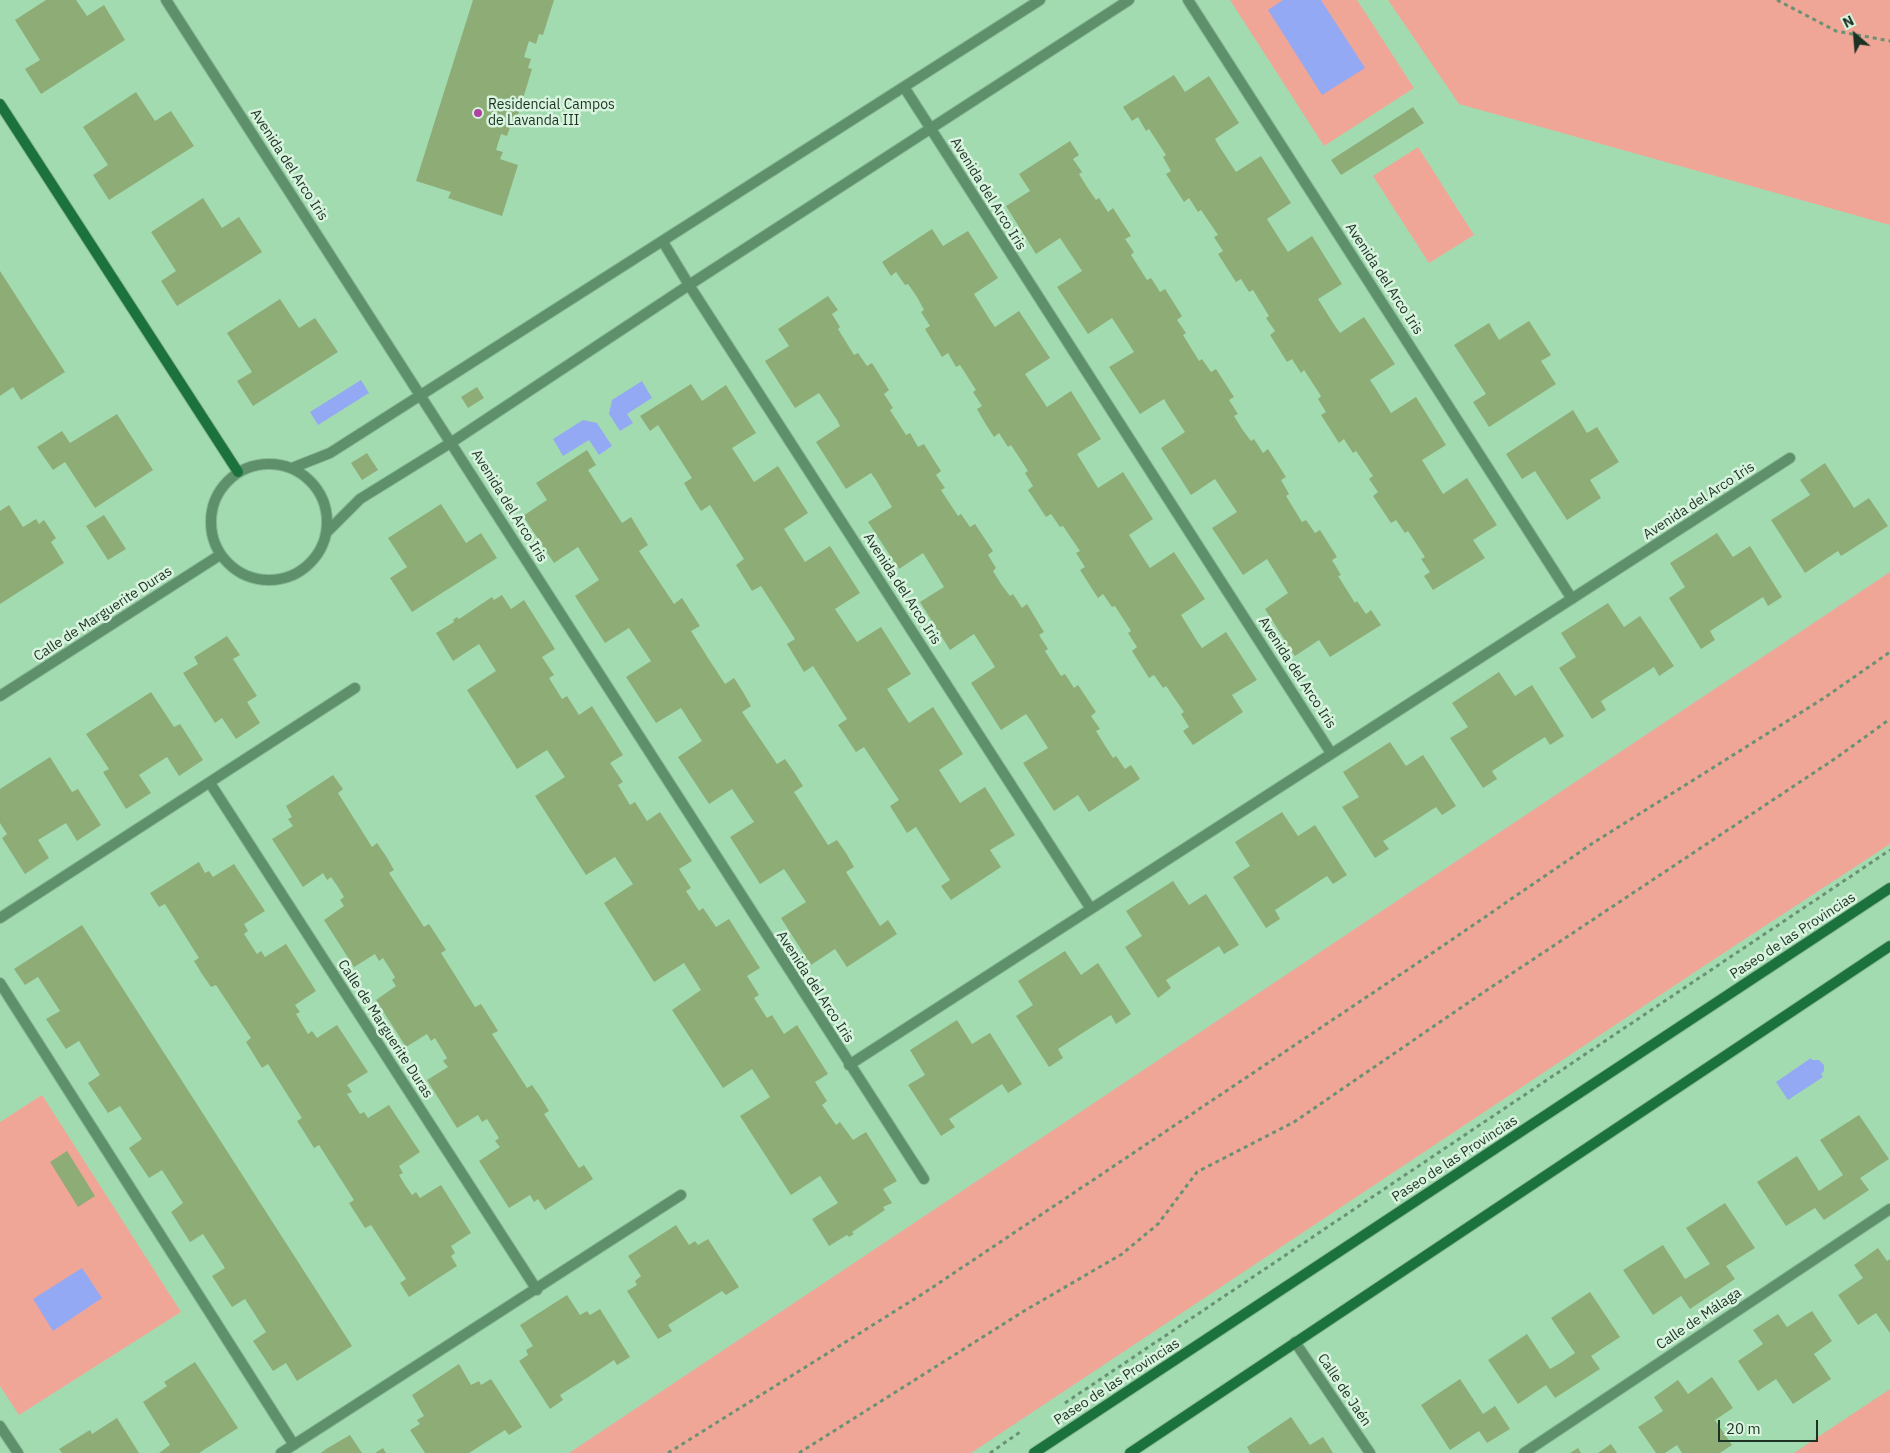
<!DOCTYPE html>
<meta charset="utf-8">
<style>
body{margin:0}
#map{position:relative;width:1890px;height:1453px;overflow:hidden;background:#a3dbb1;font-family:"IBM Plex Sans",sans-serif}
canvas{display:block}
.north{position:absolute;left:1830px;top:10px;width:50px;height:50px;-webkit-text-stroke:4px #d8f4de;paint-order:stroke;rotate:333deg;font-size:14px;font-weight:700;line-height:20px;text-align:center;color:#1c3222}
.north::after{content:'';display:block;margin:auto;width:18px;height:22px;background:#1c3222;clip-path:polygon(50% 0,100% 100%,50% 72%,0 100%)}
.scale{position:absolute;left:1718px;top:1420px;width:100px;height:22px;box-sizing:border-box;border:2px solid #1c3222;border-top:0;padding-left:6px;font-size:15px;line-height:18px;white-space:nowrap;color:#1c3222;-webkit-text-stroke:4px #d8f4de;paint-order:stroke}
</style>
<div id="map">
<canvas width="1890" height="1453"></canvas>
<div class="north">N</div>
<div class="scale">20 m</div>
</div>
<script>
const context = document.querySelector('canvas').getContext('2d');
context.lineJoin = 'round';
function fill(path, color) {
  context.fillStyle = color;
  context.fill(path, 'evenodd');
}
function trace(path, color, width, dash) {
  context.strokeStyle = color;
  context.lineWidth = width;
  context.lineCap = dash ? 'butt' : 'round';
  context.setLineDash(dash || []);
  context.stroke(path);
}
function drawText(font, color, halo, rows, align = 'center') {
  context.font = font + ' "IBM Plex Sans",sans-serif';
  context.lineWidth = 5;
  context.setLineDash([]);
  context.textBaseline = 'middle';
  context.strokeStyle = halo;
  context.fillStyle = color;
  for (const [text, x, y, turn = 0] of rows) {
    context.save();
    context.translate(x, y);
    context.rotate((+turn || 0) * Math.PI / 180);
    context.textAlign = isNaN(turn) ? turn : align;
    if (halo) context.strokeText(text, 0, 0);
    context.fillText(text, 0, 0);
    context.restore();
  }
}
fill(new Path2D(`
 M1230,0H1357L1414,88L1324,146Z
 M1388,0H1890V225L1459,104Z
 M1418,147L1474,235L1429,263L1373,176Z
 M1890,572V844L1716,958L971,1453H569Z
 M42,1095L181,1312L19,1415L0,1386V1122Z
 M1890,1389V1453H1794Z`), '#f0a697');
fill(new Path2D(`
 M1283,0H1321L1365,68L1322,95L1268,10Z
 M361,380L369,393L318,425L310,412Z
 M642,381L652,398L627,414L633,423L620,431L609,414L612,400Z
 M583,420L597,423L612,446L599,455L589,440L563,456L553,439Z
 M1811,1058L1812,1060H1819L1824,1065V1071L1821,1074L1823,1077L1788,1100L1776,1082Z
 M82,1268L102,1298L53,1331L33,1299Z`), '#94a9f3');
fill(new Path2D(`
 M46,0H76L87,16L104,5L125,40L41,94L25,69L40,60L15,20Z
 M473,0H554L543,35L539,34L536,44L529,41L524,57L531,59L528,68L532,69L514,128L510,127L507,136L501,134L496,150L503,152L500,159L518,165L502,216L448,198L451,192L416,181Z
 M1174,75L1185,92L1209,76L1239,123L1215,139L1219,146L1236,172L1261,156L1291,203L1267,219L1284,246L1288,252L1312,236L1342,284L1318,299L1335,326L1340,333L1364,317L1395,364L1370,380L1374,386L1391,413L1416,397L1446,445L1422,460L1443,494L1467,478L1497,525L1473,540L1485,558L1433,590L1424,576L1430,572L1421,559L1425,557L1408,531L1405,533L1396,520L1391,523L1373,496L1378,492L1369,479L1373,476L1365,464L1356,451L1353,453L1344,439L1339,443L1321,415L1326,412L1318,399L1321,396L1304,370L1301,373L1292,359L1287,362L1270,335L1275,331L1266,318L1269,316L1253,290L1249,292L1241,279L1236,282L1218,254L1223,251L1214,237L1218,235L1201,210L1198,212L1189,198L1184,202L1166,174L1171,171L1163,157L1166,155L1149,129L1146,131L1138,117L1132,121L1123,107Z
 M136,92L155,121L171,111L194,146L109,200L93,175L108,165L83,127Z
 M1413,107L1424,123L1341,175L1331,160Z
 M1070,141L1079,155L1073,159L1082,172L1079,174L1087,187L1096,200L1099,198L1108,212L1113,208L1131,236L1125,239L1134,252L1131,255L1147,280L1151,278L1160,292L1165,289L1182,316L1177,320L1186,333L1183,335L1199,361L1202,359L1211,372L1216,369L1234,397L1229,400L1238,414L1234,416L1242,429L1251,441L1254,439L1263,453L1268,449L1286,477L1281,480L1289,494L1286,496L1302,522L1306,520L1315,533L1320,530L1337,557L1332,560L1341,575L1338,576L1355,603L1357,601L1366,614L1371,610L1381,625L1330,657L1319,640L1295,656L1265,609L1288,593L1272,567L1267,559L1243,575L1212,528L1237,512L1215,479L1191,495L1161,448L1185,432L1168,406L1164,399L1140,414L1109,367L1134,352L1129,344L1112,318L1088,334L1057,287L1082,271L1060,238L1036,254L1006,206L1030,191L1019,174Z
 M203,198L222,228L239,217L262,252L177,306L161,281L176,271L151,232Z
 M932,229L943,246L968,231L998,278L974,294L990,320L995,327L1019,311L1050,358L1025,374L1047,407L1071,391L1101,439L1077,454L1098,488L1123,472L1153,519L1129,535L1146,562L1150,568L1174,552L1205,599L1181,615L1197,641L1202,648L1226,632L1257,680L1232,695L1243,712L1193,745L1183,731L1189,727L1181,714L1184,712L1166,686L1163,688L1154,675L1149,678L1132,651L1137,647L1128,633L1131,631L1115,606L1112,607L1103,594L1098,598L1080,570L1085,567L1076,553L1080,551L1063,526L1060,527L1051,514L1046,517L1028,490L1033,486L1025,473L1028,471L1011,445L1008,447L999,433L994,437L985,423L977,409L982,406L973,392L976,390L960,365L956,367L948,353L942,357L925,329L930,326L921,312L924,310L917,297L908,284L905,285L896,272L891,276L882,262Z
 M0,271L65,372L21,400L13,387L0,396Z
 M828,296L838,310L832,314L840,327L838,329L854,355L858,353L867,366L872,363L889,390L884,394L893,408L890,410L906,435L910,433L918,447L924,444L932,457L941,471L936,475L945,488L941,490L958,516L961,514L970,527L975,524L993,551L988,555L996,568L993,571L1001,584L1010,596L1013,594L1022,608L1027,604L1044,632L1039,635L1048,649L1045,651L1061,676L1065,674L1074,688L1078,685L1096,712L1091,716L1100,729L1096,731L1104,744L1113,758L1116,756L1125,769L1131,765L1140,779L1089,812L1078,795L1054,811L1023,763L1048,748L1031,721L1026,714L1001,730L971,683L995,667L992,662L974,634L950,650L920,602L944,587L923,553L899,569L868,522L892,507L876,480L871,473L846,489L816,442L840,426L837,420L819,393L795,408L765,361L789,346L778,329Z
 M280,299L299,328L315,318L338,352L253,406L237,381L252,372L227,333Z
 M1529,321L1551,355L1541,361L1556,384L1489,427L1473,402L1486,394L1454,345L1489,323L1499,340Z
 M691,384L702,401L726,385L756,433L732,448L754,482L778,466L808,513L784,529L805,562L830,546L860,593L835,609L857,642L881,627L911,674L887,689L909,723L933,707L963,754L939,770L960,803L985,787L1015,835L990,850L1001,867L951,900L941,886L950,880L933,854L916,827L907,833L890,806L899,800L864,747L856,752L838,725L847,719L813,666L804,672L787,644L795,639L761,586L752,591L736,565L744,559L710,505L701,511L692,497L684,483L692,478L658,425L650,431L640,416Z
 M477,387L484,398L468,408L461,397Z
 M1573,410L1587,433L1597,427L1619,462L1590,480L1601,498L1567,520L1535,471L1522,479L1506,454Z
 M117,414L153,470L95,508L65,462L53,470L37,447L62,431L70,443Z
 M587,450L596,465L588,470L622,523L631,517L648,545L639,551L674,604L682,598L700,626L691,631L708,658L725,684L734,678L743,692L751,706L742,712L777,764L785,759L794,772L803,786L794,792L828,845L837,840L846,853L854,867L846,872L880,926L888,920L897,934L847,967L835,949L811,965L781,918L806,902L784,869L760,884L730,837L754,822L732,789L709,804L678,757L702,741L681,708L656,723L626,677L651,661L629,628L605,643L575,596L599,580L578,547L554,563L523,516L547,500L536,483Z
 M367,453L378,470L362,480L351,463Z
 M1825,463L1854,508L1869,498L1888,526L1841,556L1838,551L1805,573L1771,520L1810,495L1800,480Z
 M441,504L466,543L481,533L497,558L412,612L390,578L407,567L388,538Z
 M9,505L23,527L36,519L39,524L44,520L56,538L51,542L64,563L0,604V511Z
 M104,515L126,549L108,560L86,526Z
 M1717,533L1733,557L1750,546L1782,597L1768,606L1763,597L1710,631L1715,640L1701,649L1669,598L1685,587L1670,563Z
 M502,595L511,609L524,600L555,649L542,657L554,675L549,678L562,699L567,696L579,715L592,706L623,755L610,763L623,782L618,785L630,805L635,802L647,821L660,812L692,861L679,869L691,888L686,891L699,911L703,908L716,927L729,919L760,968L747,976L759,995L754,998L767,1018L772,1015L784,1034L797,1025L828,1074L815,1082L827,1101L822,1105L836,1125L840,1122L853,1140L866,1132L897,1181L883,1189L892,1203L883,1207L885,1210L852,1232L854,1234L849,1237L847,1235L829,1246L812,1219L838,1203L820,1176L791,1195L740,1116L770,1097L752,1069L723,1088L672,1010L701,990L684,963L654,982L604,903L633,884L615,857L586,875L535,796L565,777L547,750L517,769L467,690L496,671L479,644L453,661L436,633L454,622L453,620L457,617L459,619L492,597L494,600Z
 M1608,603L1624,627L1640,616L1674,666L1659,676L1654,667L1601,701L1606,710L1592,719L1559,668L1576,657L1561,633Z
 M227,636L240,655L233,659L257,696L247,702L260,723L236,739L222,718L215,723L183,673L198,664L194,657Z
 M1499,672L1515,696L1532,685L1564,736L1550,745L1545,737L1518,754L1492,771L1497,779L1483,788L1450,738L1468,727L1452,703Z
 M151,692L174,727L180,724L203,760L179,776L167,757L139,775L151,793L126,809L103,772L109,769L86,734Z
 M1390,742L1406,766L1423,755L1456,806L1442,815L1436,807L1410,824L1383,841L1389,849L1375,858L1342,807L1359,797L1343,772Z
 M50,757L72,792L78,789L101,825L77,841L66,823L38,840L49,858L25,874L2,838L7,834L0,823V789Z
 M333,775L343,789L338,793L372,847L377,843L386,856L394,870L389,873L424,927L429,924L446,950L441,953L475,1007L481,1004L498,1031L492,1034L527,1088L532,1085L541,1098L549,1111L544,1114L579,1168L584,1165L593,1179L545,1210L538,1199L534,1202L530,1195L509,1208L479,1161L500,1147L495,1141L499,1138L487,1119L482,1122L478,1115L457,1128L427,1080L448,1067L443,1061L447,1058L435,1038L431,1041L427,1034L406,1047L376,1000L396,986L392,980L395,977L383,958L379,961L375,954L354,967L324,920L344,906L340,900L344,897L338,887L331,877L327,880L323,873L303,887L272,839L293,826L288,819L292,817L286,806Z
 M1282,812L1298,836L1315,825L1347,875L1333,884L1327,876L1275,910L1280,919L1266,928L1233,877L1250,866L1235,842Z
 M199,862L205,873L209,871L213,877L234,864L265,911L244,924L248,931L244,934L257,954L261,951L265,957L286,944L316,991L295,1005L300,1012L296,1014L308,1034L312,1031L317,1038L337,1025L368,1072L347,1085L352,1092L347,1094L360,1114L364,1112L368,1118L389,1105L420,1152L399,1166L403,1173L399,1175L405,1185L412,1195L416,1192L420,1198L441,1185L471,1233L451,1246L455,1253L451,1256L457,1266L409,1297L400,1283L406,1279L371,1225L365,1228L349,1203L354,1200L319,1145L314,1148L306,1135L297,1121L302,1118L268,1064L262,1068L246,1042L251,1038L216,985L211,987L202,974L194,961L199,958L165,904L159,907L150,893Z
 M1173,881L1189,905L1206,894L1239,945L1224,954L1219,946L1166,980L1171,988L1158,998L1125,947L1142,936L1126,911Z
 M82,925L352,1346L297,1381L286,1363L273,1371L253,1341L266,1332L245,1299L232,1307L212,1276L225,1268L203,1234L190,1242L171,1212L183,1203L162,1170L149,1178L129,1148L142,1139L120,1106L108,1113L88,1083L100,1075L79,1041L66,1049L46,1019L60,1011L38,977L25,985L14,969Z
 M1065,951L1081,975L1098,963L1131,1014L1116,1024L1111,1015L1084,1032L1058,1049L1063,1058L1049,1067L1016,1016L1033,1005L1018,981Z
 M957,1020L972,1044L990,1033L1022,1084L1008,1093L1002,1084L949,1119L955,1127L941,1136L908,1085L925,1075L910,1050Z
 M1859,1115L1889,1159L1860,1178L1869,1190L1824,1220L1815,1208L1786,1226L1757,1182L1797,1156L1819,1191L1843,1175L1820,1140Z
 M67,1151L95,1196L78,1207L50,1162Z
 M1725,1203L1755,1248L1726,1266L1735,1279L1690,1309L1681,1296L1653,1315L1623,1270L1663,1245L1685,1279L1710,1264L1686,1228Z
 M676,1225L689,1245L695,1241L698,1245L708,1239L739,1287L726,1295L722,1291L668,1325L672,1331L658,1339L627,1291L637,1285L635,1281L641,1276L628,1256Z
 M1878,1248L1887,1261L1890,1259V1333L1876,1313L1858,1325L1838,1295L1863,1278L1854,1265Z
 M1590,1292L1620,1337L1591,1356L1600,1369L1555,1398L1546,1385L1518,1404L1488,1360L1527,1334L1550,1369L1562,1362L1575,1353L1551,1318Z
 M567,1295L580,1315L587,1311L590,1315L600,1309L630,1357L617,1365L614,1360L587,1378L560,1395L563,1400L550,1409L519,1361L528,1355L526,1350L533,1346L520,1325Z
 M1812,1311L1832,1341L1814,1354L1831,1379L1793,1404L1776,1379L1758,1391L1738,1361L1763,1344L1753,1330L1778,1314L1787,1327Z
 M195,1362L238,1428L199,1453H159L170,1445L143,1402L167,1386L164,1382Z
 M459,1364L471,1385L479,1381L481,1385L491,1379L522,1427L509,1435L505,1430L469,1453H425L410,1430L420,1424L417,1420L424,1416L412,1395Z
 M1712,1377L1733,1408L1715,1420L1732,1445L1720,1453H1682L1677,1445L1665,1453H1656L1638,1427L1663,1411L1654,1397L1678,1380L1688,1394Z
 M1460,1379L1483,1414L1495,1406L1510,1429L1487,1443L1479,1431L1450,1450L1421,1405Z
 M1291,1417L1310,1445L1323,1437L1333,1453H1250L1247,1447Z
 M117,1418L139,1453H62L59,1449L90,1430L92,1434Z
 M350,1435L362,1453H321L326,1449Z
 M1611,1444L1617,1453H1598Z
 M383,1448L386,1453H375Z
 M1578,1448L1581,1453H1570Z`), '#8eac76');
const street = new Path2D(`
 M166,0L924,1179
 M1188,0L1572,599
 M904,87L1331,753
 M663,242L689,285L1091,909
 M211 522a58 58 0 1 1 116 0a58 58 0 1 1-116 0Z
 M292,468L330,453L1040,0
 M327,532L360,499L452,442L689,285L1129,0
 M0,696L220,555
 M210,783L537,1290
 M0,918L355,688
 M0,983L294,1445
 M849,1065L1790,458
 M1295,1342L1370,1453
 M0,1426L18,1453
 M281,1453L681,1195
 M1524,1453L1890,1209`);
const secondary = new Path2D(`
 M0,104L238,472
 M1034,1453L1890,888
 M1130,1453L1890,946`);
trace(street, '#88b994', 12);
trace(secondary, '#88b994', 12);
trace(new Path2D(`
 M1777,0L1836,31L1890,41
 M1065,1403L1890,850
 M668,1453L924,1293L1428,956L1593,843L1824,698L1890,652
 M799,1453L1024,1311L1122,1254L1158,1224L1197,1172L1294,1122L1478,996L1836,758L1890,719
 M990,1453L1020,1432`), '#689273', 3, [4, 4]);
trace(street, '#5f906c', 10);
trace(secondary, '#1b723d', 10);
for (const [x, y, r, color] of [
 [478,113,5,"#ae43a3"]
]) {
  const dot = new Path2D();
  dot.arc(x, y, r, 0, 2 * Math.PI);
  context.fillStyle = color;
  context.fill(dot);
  trace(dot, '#d8f4de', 2);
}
drawText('14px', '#1c3222', '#d8f4de', [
 ["Residencial Campos",488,105],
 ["de Lavanda III",488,121]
], 'left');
drawText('14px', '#1c3222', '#d8f4de', [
 ["Avenida del Arco Iris",289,165,57],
 ["Avenida del Arco Iris",988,194,58],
 ["Avenida del Arco Iris",1384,279,57],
 ["Avenida del Arco Iris",1699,501,-33],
 ["Avenida del Arco Iris",509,506,58],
 ["Avenida del Arco Iris",902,589,57],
 ["Calle de Marguerite Duras",103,614,-33],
 ["Avenida del Arco Iris",1297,673,57],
 ["Paseo de las Provincias",1793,936,-33],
 ["Avenida del Arco Iris",815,987,57],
 ["Calle de Marguerite Duras",385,1029,57],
 ["Paseo de las Provincias",1455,1159,-33],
 ["Calle de Málaga",1699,1319,-34],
 ["Paseo de las Provincias",1117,1382,-33],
 ["Calle de Jaén",1344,1390,56]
]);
</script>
